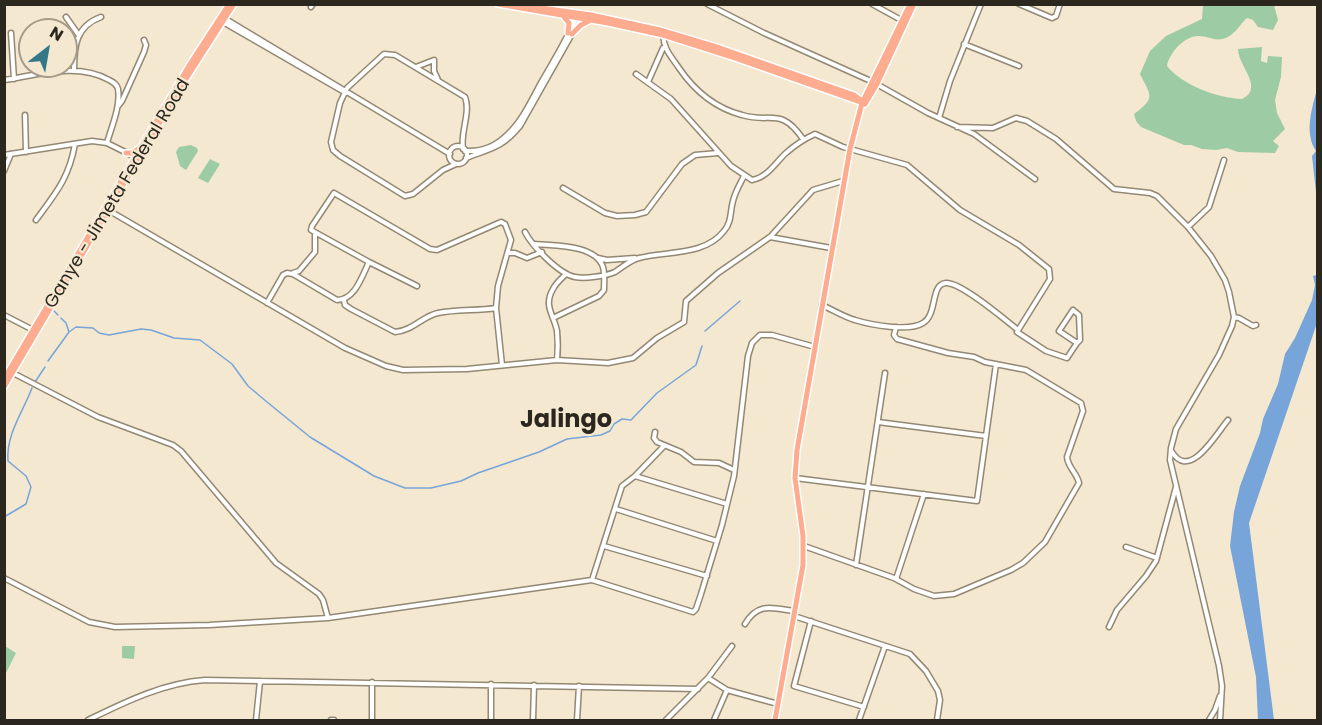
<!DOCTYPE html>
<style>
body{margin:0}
#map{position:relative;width:1322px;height:725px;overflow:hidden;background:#f4e8d1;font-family:Poppins,sans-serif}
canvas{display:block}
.frame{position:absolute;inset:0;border:6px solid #2b271e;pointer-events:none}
.north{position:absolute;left:18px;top:18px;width:60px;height:60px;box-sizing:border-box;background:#f4e8d1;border:2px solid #a49b89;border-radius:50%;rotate:31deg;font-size:16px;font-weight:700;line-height:24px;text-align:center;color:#2b271e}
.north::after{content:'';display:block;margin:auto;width:21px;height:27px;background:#347887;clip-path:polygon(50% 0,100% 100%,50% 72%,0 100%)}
</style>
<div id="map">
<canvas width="1322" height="725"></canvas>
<div class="frame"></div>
<div class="north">N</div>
</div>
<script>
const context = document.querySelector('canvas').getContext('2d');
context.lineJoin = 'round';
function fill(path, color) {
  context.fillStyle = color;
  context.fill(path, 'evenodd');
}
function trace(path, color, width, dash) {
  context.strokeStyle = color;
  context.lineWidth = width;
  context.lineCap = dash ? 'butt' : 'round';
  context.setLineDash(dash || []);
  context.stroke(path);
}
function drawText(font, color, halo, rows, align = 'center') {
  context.font = font + ' Poppins,sans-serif';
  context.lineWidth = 4.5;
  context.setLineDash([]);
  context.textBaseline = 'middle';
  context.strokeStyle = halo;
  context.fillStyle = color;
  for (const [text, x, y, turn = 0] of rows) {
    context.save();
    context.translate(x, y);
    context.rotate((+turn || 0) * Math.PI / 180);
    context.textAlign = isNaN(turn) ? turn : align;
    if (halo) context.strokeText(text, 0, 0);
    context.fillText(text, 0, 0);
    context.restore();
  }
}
fill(new Path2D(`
 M1203,5H1274L1278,20L1273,30L1258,27L1253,20L1247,18C1239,25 1234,37 1222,39C1215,41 1207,36 1199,36C1185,35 1169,53 1167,66C1182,85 1217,98 1242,99C1265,88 1238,66 1238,49L1262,47L1261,61L1267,63L1268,56L1282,57L1281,77L1275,100L1277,113L1285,129L1273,141L1279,146L1275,153L1238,152L1227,148L1216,150L1202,149L1191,145H1184L1141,127L1136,121L1134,114C1156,98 1151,96 1140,74L1150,51L1166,36L1202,19Z
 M191,145L197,148L198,151L186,170L180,166L176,152L179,147Z
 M210,159L220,164L208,183L198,178Z
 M5,646L16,653L5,675Z
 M122,646H135L134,659L122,658Z`), '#9ccba4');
fill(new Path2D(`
 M1317,89V201L1312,156L1316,151C1304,133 1312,108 1317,89Z
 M1317,275V323L1249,523L1274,720H1258L1256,677L1230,546L1234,512L1240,486L1260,433L1263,419L1278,384L1285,354L1295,338L1312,300L1315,285L1313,276Z`), '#77a4d9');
trace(new Path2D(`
 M54,311L58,315
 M61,318L66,323L69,332
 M705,331L740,301
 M48,361L69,332L76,327L93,328L99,333L109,335L141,329L151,330L174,338L200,340L232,364L248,386L267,402L310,437L374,476L405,488H431L461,481L478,473L539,452L567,439L601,435L610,431L614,424L622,419L631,420L657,393L696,365L702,346
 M35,382L45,367
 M4,517L26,504L31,487L26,476L8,461C6,434 23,412 32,388`), '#77a4d9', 1.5);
const minor = new Path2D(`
 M707,4L764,33L873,82L928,113L974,134L1035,179
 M872,4L903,21
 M1019,4L1052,18L1056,16L1060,4
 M311,7L313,4
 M66,17L78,34
 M224,18L450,154
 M223,22L346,93
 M11,33L14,79
 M663,35C664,50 671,56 679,68C694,90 715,108 742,115C771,124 780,106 803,139
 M964,44L1019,66
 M416,67L434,60V71L438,80
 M74,70C74,46 76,26 101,17
 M636,74L671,99L731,166L752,180C768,177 775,163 786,153C795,145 804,139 815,134L843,147L907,165L960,210L1019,245L1049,269L1050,279L1017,332L1046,351L1067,358L1077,343L1059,331L1073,310L1079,315L1080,340L1077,343
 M4,80C38,75 77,62 109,80C113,82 117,84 118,89C121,106 111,128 107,143
 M648,82L663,48
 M118,106L122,101L144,52L146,45L144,40
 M25,115L26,152
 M939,118L950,81L981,4
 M957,127L993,128L1016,118L1027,121L1056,139L1114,189L1150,193L1157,196L1188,227L1211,256L1225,280L1229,292L1234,317L1232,326L1219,355L1176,429L1171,448L1170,460L1219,666L1222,686L1220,720
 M449 155a9 9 0 1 1 18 0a9 9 0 1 1-18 0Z
 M465,151C481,152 496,146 507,135C523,120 532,99 542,81C554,60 568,38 577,15
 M4,155L92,141L107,143L137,158
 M466,158C492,148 502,148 520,126L581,18
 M456,164L443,170L413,194L405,196L340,156L333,150L331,142L340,103L347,88L384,54L395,55L465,97C471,113 460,132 463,149
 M4,171L11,154
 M563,188L605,213L617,216L635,215L646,212L682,164L695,155L718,153
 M108,210L345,348L386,366L403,370L467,369L557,360L608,363L633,358L657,338L684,322L686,301L718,273L770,237L813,190L843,181
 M36,220C56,193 69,178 75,144
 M1188,227L1209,207L1224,160
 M525,232C532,246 559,274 575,277C585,279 606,276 615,272C623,267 630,260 639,258C666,251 705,256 724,231C732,222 730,211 733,201C735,192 740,184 744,176
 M770,237L831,248
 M535,244C554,246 595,244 603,267C605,274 604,283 604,290L599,296L553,318
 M508,253H515L527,258L542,252
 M598,258L607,260L635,258
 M369,262L417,286
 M293,273L299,271L315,252V234
 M344,300L345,305L351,309L395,332C412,331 423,316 438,313C457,309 477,311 496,308
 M267,303L283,275L287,273L293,274L337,300C355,300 362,276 369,262L311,230L312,226L334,193L430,249L437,250L501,222L505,224L511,240L498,286L496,308L502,365
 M822,305C833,310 844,317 855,320C871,325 909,332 923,323C938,314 930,284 946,283C961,282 1004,319 1018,330
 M4,315L33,330
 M1234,317L1239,318L1253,326L1256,325
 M557,360C558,350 558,341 557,331C554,315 543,306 553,289C556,283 562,278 566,274
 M13,373L98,417L173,445L181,451L276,563L319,594L323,600L328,618
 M878,422L986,436
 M655,432L654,438L657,442L681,452L694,462L719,463L734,470
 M1172,452C1190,481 1216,434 1228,420
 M635,476L727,504
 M795,478L977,501L996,364
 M616,509L717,541
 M604,546L707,576
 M804,546L894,578L914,589L934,596L954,594L1011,570L1023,563L1045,542L1079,483C1077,473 1068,468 1067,457L1083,411L1081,403L1026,370L985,362L974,357L948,353L897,339L894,335L896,327
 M1126,547L1157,558
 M856,565L885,373
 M4,578L89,622L115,627L209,625L328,618L592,580L693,612L696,609L701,594L722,525L734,476L748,356L752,343L760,335H772L815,347
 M896,579L924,494
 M592,580L622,486L635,476L664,446
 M794,616L910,654L926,671L938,691L940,700L937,720
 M811,621L794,686L864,707
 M745,624C758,602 772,608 794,611
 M1109,627L1117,610L1146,576L1156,561L1176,487
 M708,678L732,646
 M372,682V720
 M88,720C125,702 163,683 205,680L698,689
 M256,720L260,681
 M331,720H334
 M491,720V684
 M533,720L534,685
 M577,720L579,686
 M666,720L708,678L727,690L778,704
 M714,720L727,690
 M859,720L885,646
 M1209,720L1215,710L1220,696`);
const major = new Path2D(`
 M498,4L608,23L663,35L729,56L863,103
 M513,4L591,15L660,30L720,48L854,95L862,101
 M564,17L569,23L568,33
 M572,34L581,25L589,21
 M865,104L877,84L914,4
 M126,153H133L138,149
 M4,379L190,64L229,4
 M4,387L179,90L234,4
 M775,720L803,565V536L795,478L797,450L850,149L862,103L910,4`);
trace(minor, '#938873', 7);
trace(major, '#fff', 8);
trace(minor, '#fff', 4);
trace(major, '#fdac8f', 5);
drawText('18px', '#2b271e', '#f4e8d1', [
 ["Ganye - Jimeta Federal Road",118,194,-59]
]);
drawText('bold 24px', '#2b271e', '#f4e8d1', [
 ["Jalingo",566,421]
]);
</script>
